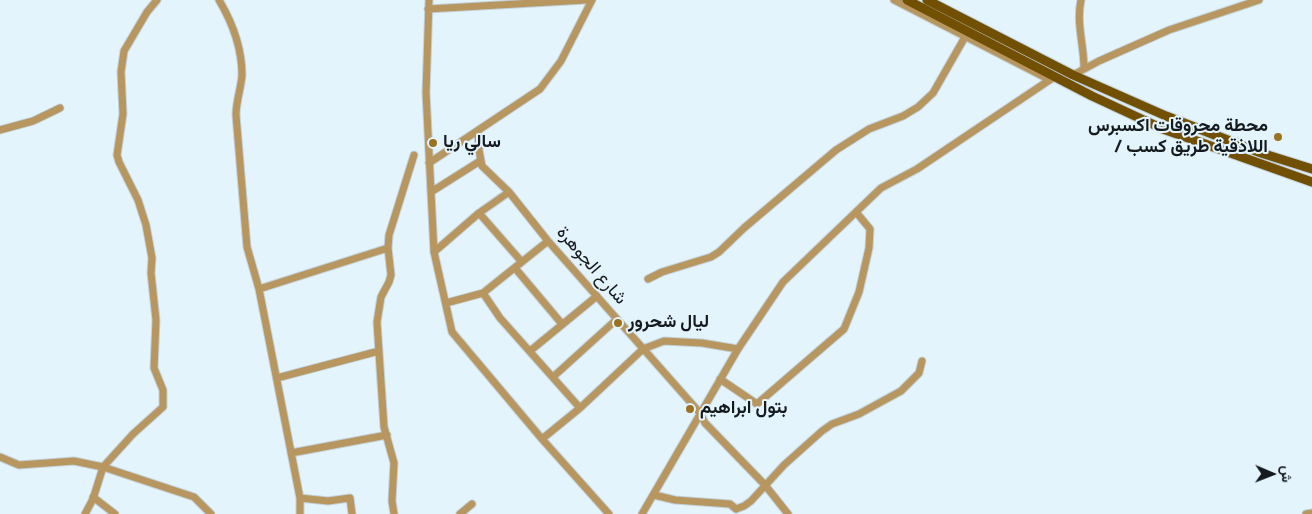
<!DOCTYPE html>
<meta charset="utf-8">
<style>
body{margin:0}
#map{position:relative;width:1312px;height:514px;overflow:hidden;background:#e4f4fd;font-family:"Titillium Web",Vazirmatn,sans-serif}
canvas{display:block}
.north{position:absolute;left:1247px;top:449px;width:50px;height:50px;-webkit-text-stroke:4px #e4f4fd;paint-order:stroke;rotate:91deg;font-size:14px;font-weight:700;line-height:20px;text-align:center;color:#141a1d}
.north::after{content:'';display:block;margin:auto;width:18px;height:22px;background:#141a1d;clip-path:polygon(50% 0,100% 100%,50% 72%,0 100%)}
</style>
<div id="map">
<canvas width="1312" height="514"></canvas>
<div class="north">ش</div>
</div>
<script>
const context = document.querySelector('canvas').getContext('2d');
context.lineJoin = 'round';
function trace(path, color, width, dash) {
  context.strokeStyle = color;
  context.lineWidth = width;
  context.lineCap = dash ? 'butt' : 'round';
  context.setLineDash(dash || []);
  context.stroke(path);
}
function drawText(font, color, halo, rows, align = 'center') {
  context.font = font + ' "Titillium Web",Vazirmatn,sans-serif';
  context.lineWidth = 4;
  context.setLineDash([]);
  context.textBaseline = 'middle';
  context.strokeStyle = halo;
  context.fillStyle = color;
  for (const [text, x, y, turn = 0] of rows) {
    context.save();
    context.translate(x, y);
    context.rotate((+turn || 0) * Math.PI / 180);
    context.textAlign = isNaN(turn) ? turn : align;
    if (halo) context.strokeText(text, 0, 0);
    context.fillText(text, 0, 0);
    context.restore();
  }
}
const minor = new Path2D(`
 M219,0C232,22 242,49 242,75C241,89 236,101 236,115L247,247L259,289L300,498V514
 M429,0L426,93L434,252L452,332L542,439L609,514
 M894,0L1050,80
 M1081,0C1076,23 1084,45 1084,68
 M428,9L586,0
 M1073,75L1099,61L1169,30L1259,0
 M0,130L33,121L60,108
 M478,132L479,150L482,166L509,192L548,241L700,413L705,423L765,485L788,514
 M429,163L540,89L561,61L592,0
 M431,192L480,161
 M479,213L521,261
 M434,252L479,213L509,192
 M515,268L562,324
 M648,279L662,272L711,257L719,252L744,228L836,150L869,129L903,116L918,107L933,93L965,37
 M259,289L388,248
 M483,293L500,318L580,408
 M446,303L483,293L548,241
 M530,351L597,296
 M553,377L617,319
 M277,378L379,351
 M720,379L757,404L844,329L859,292L869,248L870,229L856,212
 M542,439L580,408L643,349L664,341L702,343L738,349
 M291,453L387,435
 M0,457L19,465L74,461L103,467L194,497L211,514
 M654,495L675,500L730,504L736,509
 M93,497L115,514
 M300,498L328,501L350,498L352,514
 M736,509L744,506L751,501L784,465L822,431L832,424L859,414L901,391L919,373L922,361
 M85,514L93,499L103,467L133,434L163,407V390L154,368L156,320L151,273L152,258L146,225L138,200L119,162L117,155L123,114L121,72L124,51L147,12L157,0
 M394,514L392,501L394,463L384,427L377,322L381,297L389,282L391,275L388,248L389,235L414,155
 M460,514L472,504
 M642,514L738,349L783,282L881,188L917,169L1054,77
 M1306,514L1312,513`);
const major = new Path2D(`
 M907,0L1092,96L1163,129L1312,182
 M927,0L1073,75L1166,116L1261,153L1312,169`);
trace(minor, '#c3d1d9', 9);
trace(major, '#c3d1d9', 11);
trace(minor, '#b79660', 7);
trace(major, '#714f03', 9);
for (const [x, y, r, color] of [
 [1278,137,5,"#9b7220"],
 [433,143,5,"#9b7220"],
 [618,323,5,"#9b7220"],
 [690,409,5,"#9b7220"]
]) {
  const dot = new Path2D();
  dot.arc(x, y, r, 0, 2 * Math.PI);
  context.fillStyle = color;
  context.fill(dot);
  trace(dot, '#e4f4fd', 2);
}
drawText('bold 18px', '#141a1d', '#e4f4fd', [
 ["محطة محروقات اكسبرس",1268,127,"right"],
 ["/ اللاذقية طريق كسب",1268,148,"right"],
 ["سالي ريا",443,143],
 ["ليال شحرور",628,323],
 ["بتول ابراهيم",700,409]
], 'left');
drawText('18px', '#141a1d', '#e4f4fd', [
 ["شارع الجوهرة",591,266,49]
]);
</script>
